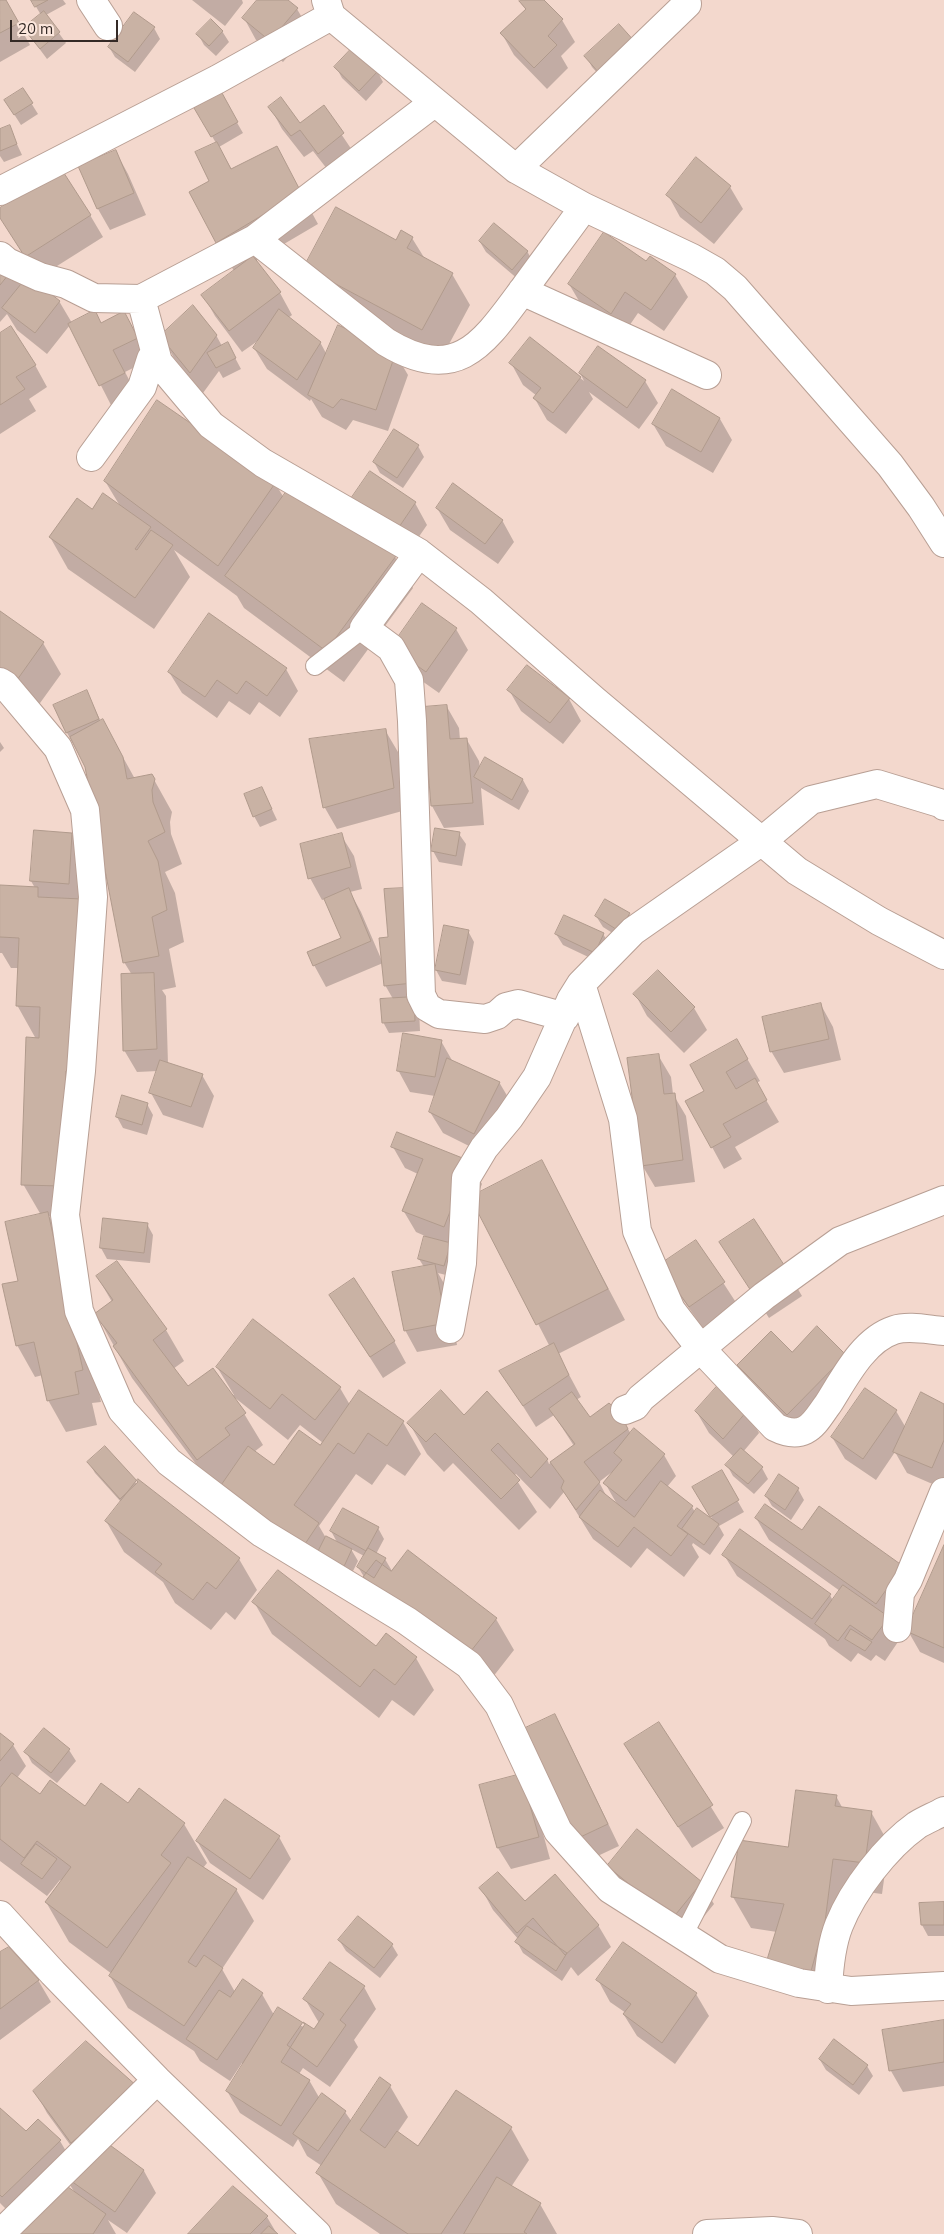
<!DOCTYPE html>
<style>
body{margin:0}
#map{position:relative;width:944px;height:2234px;overflow:hidden;background:#f3d8cd;font-family:Mulish,sans-serif}
canvas{display:block}
.scale{position:absolute;left:10px;top:20px;width:108px;height:22px;box-sizing:border-box;border:2px solid #342a26;border-top:0;padding-left:6px;font-size:15px;line-height:18px;white-space:nowrap;color:#342a26;-webkit-text-stroke:4px #fce7dd;paint-order:stroke}
</style>
<div id="map">
<canvas width="944" height="2234"></canvas>
<div class="scale">20 m</div>
</div>
<script>
const context = document.querySelector('canvas').getContext('2d');
context.lineJoin = 'round';
function fill(path, color) {
  context.fillStyle = color;
  context.fill(path, 'evenodd');
}
function trace(path, color, width, dash) {
  context.strokeStyle = color;
  context.lineWidth = width;
  context.lineCap = dash ? 'butt' : 'round';
  context.setLineDash(dash || []);
  context.stroke(path);
}
fill(new Path2D(`
 M0,0H5L30,45L0,62Z
 M32,0H63L66,4L46,15L66,43L47,59L24,28L41,15Z
 M192,0H242L243,3L225,26Z
 M259,0H286L297,9L310,31L283,62L256,40L244,18Z
 M522,0H543L562,20L575,42L561,56L568,68L547,89L514,55L502,34L526,10L520,2Z
 M154,28L160,39L135,72L115,57L109,47Z
 M222,31L229,42L216,56L204,45L198,34Z
 M586,56L608,85L592,67Z
 M336,67L377,71L383,82L366,101L342,78Z
 M23,90L38,114L21,125L12,111Z
 M221,95L243,133L219,147L232,170L276,147L318,224L255,261L280,293L292,315L288,318L320,342L327,355L395,353L408,375L388,431L353,420L346,430L322,417L311,399L310,401L267,369L254,348L259,340L242,352L215,316L203,295L234,271L217,242L211,182L216,143L196,109Z
 M270,107L300,124L323,107L356,156L331,174L313,151L304,157L282,129Z
 M9,127L22,155L4,162L0,156V130Z
 M116,152L128,174L146,215L110,230L98,209L80,166Z
 M696,159L730,187L743,209L714,244L680,217L668,195Z
 M0,210L90,215L103,237L38,278L0,216Z
 M412,238L425,259L452,274L470,305L440,361L323,299L305,267Z
 M480,242L527,251L533,262L519,280L486,252Z
 M0,261L12,270L21,286L59,301L72,323L101,324L124,313L149,360L125,372L137,395L112,407L70,325L47,354L17,330L7,314L0,322Z
 M646,263L675,275L688,297L664,331L638,313L623,335L582,306L569,284Z
 M0,334L35,365L47,387L29,399L36,411L0,434Z
 M216,335L222,346L233,354L241,369L223,378L219,371L203,393L174,358L162,336Z
 M530,338L584,381L580,373L599,348L645,381L658,403L639,429L589,392L593,399L566,434L547,420L535,399L537,396L523,385L511,363Z
 M720,419L732,440L713,473L666,446L653,424Z
 M418,446L424,457L403,488L380,473L374,462Z
 M105,481L275,483L284,498L395,557L413,588L344,682L244,608L237,596L174,550L190,577L154,629L68,569L50,537L92,510L120,506Z
 M415,503L427,525L409,551L364,522Z
 M437,508L502,520L514,542L498,564L450,530Z
 M0,612L43,643L61,674L35,710L0,685Z
 M456,629L468,650L439,693L405,669Z
 M286,669L298,691L280,717L259,702L250,715L229,701L217,718L182,693L169,672Z
 M509,690L569,699L581,721L563,744L521,711Z
 M87,692L101,722L103,721L135,779L152,776L172,812L170,822L171,834L182,864L165,872L175,893L184,942L169,949L176,987L162,990L166,996L168,1064L202,1075L214,1096L203,1128L163,1115L151,1093L158,1071L137,1072L124,1050L132,975L124,962L86,766L74,743H73L67,733L55,705Z
 M447,707L459,728L460,740H467L479,761L480,769L485,759L523,780L529,791L519,810L481,788L484,825L444,828L432,806L424,708Z
 M385,730L398,752L406,810L337,829L325,808L311,740Z
 M0,742L4,748L0,752Z
 M262,788L277,820L260,827L254,816Z
 M72,834L84,856L100,932L92,1103L84,1102L79,1217L49,1216L66,1245L101,1402L92,1403L97,1425L66,1432L48,1400L43,1375L35,1377L17,1345L19,1282L41,1215L23,1184L36,1039L17,1005L19,968H11L2,953H0V886L35,888L31,881Z
 M459,834L466,844L462,866L439,862L433,851Z
 M341,835L354,856L362,889L350,892L361,912L382,961L389,938L419,1009L420,1031L389,1033L383,1022L393,999L385,985L383,963L326,987L314,965L342,938L326,899L322,900L310,878Z
 M629,914L635,925L625,941L603,927L596,916Z
 M468,931L474,942L466,985L442,981L436,970Z
 M556,934H603L610,945L601,963L563,945Z
 M658,972L694,1008L707,1030L684,1053L647,1016L635,994Z
 M821,1005L833,1027L841,1060L784,1073L771,1051Z
 M441,1041L453,1062L499,1082L512,1104L487,1155L443,1133L430,1112L435,1096L410,1092L398,1070Z
 M737,1041L760,1081L756,1083L779,1122L735,1147L742,1159L724,1169L712,1147L706,1091Z
 M658,1055L671,1077L673,1094L686,1116L695,1182L655,1187L642,1165Z
 M147,1104L153,1115L147,1135L123,1128L117,1117Z
 M393,1147L469,1162L482,1184L478,1194L542,1162L625,1320L558,1354L581,1397L576,1400L590,1419L619,1414L631,1434L664,1455L676,1476L667,1487L692,1507L695,1512L714,1522L694,1487L721,1472L744,1512L719,1526L724,1535L710,1555L693,1543L692,1545L699,1557L684,1577L647,1548L631,1568L593,1539L564,1492L550,1509L516,1474L514,1476L537,1512L519,1530L453,1463L444,1472L427,1454L409,1423L464,1416L547,1459L549,1464L574,1446L554,1415L536,1427L501,1371L550,1347L475,1202L450,1276L438,1273L446,1287L457,1345L417,1352L405,1330L424,1267L419,1259L425,1236L416,1232L403,1210L418,1174L405,1168ZM612,1472L605,1483L618,1506L608,1499L599,1482Z
 M147,1224L153,1235L150,1263L107,1259L101,1248Z
 M696,1241L737,1304L703,1328L674,1287Z
 M721,1243L789,1274L802,1296L769,1318Z
 M116,1263L166,1330L184,1361L173,1369L187,1388L234,1395L217,1367L340,1388L350,1405L403,1422L421,1454L405,1476L387,1464L372,1485L356,1474L319,1526L326,1538L338,1544L331,1531L378,1528L384,1539L376,1554L385,1559L392,1571L496,1619L514,1650L485,1687L383,1608L358,1567L364,1556L351,1549L358,1561L347,1583L216,1491L132,1378L96,1314L112,1302L97,1276ZM234,1397L288,1440L300,1425L323,1443L321,1446L275,1467L254,1452L263,1445Z
 M330,1295L394,1341L406,1363L383,1378Z
 M792,1354L845,1356L800,1436L751,1387L738,1366Z
 M944,1406V1489L907,1473L895,1452L876,1480L845,1459L832,1437L896,1411L906,1428Z
 M696,1411H747L759,1433L743,1452L762,1468L768,1479L754,1494L733,1476L727,1465L734,1457L709,1433Z
 M89,1463L136,1483L239,1559L257,1590L235,1620L226,1612L211,1630L175,1603L163,1582L124,1552L106,1521L121,1502L95,1473Z
 M798,1489L804,1500L791,1520L772,1506L766,1496Z
 M756,1518L803,1532L902,1566L900,1639L885,1661L876,1655L871,1661L858,1653L851,1662L829,1646L825,1639L737,1576L724,1555L830,1595L833,1601L840,1591L769,1540Z
 M944,1549V1663L920,1652L908,1631Z
 M254,1602L376,1648L386,1635L416,1658L434,1690L414,1716L392,1700L379,1718L272,1634Z
 M554,1716L567,1738L619,1846L587,1861L575,1839Z
 M659,1723L724,1828L692,1848L638,1766Z
 M0,1734L13,1745L26,1766L17,1778L40,1795L85,1807L129,1805L184,1824L207,1863L203,1868L236,1889L254,1921L222,1969L235,1992L262,1994L274,2015L314,2031L319,2023L305,1999L364,1987L376,2009L354,2040L358,2047L330,2087L303,2068L299,2074L309,2080L320,2099L345,2112L352,2122L390,2086L408,2117L397,2133L419,2147L456,2092L511,2128L529,2160L511,2187L540,2204L557,2234H380L336,2204L318,2173L322,2166L307,2156L298,2139L293,2147L240,2113L227,2091L243,2065L242,2063L230,2081L200,2061L194,2051L128,2008L110,1976L112,1974L69,1942L46,1902L62,1881L60,1880L47,1896L0,1861Z
 M69,1750L76,1761L57,1783L32,1763L26,1752Z
 M481,1786L533,1797L550,1859L511,1869L498,1848Z
 M836,1796L843,1809L871,1812L889,1844L882,1894L851,1890L829,2002L785,1994L767,1963L777,1932L751,1928L733,1897L789,1849Z
 M279,1837L291,1859L263,1900L210,1863L197,1841Z
 M608,1866L701,1883L714,1904L685,1940L621,1888Z
 M481,1888L598,1925L611,1947L578,1976L571,1967L562,1981L523,1953L517,1942L519,1940L493,1910Z
 M944,1903V1936H928L922,1925L921,1905Z
 M339,1940L392,1945L398,1955L380,1978L346,1951Z
 M0,1954L38,1980L51,2002L0,2040Z
 M598,1980L696,1994L709,2016L675,2064L637,2036L624,2015L626,2013L610,2002Z
 M944,2021V2086L903,2092L891,2071Z
 M820,2060L867,2066L873,2076L859,2095L826,2070Z
 M137,2087L149,2109L108,2145L144,2171L156,2193L127,2233L108,2220L116,2234H19L75,2193L65,2177L82,2161L47,2113L35,2091Z
 M0,2110L26,2133L38,2120L60,2141L73,2163L15,2218L0,2203Z
 M233,2188L267,2217L277,2234H190Z`), '#0003');
const building = new Path2D(`
 M0,0H6L19,23L0,33Z
 M31,0H48L35,7Z
 M257,0H288L298,8L270,41L242,18Z
 M520,0H544L563,19L548,36L557,45L534,68L500,33L526,9L519,1Z
 M44,11L60,32L40,49L23,28Z
 M134,12L155,27L128,62L108,47Z
 M211,19L223,31L209,46L196,34Z
 M619,24L636,43L601,75L584,56Z
 M353,47L378,71L359,91L334,67Z
 M23,88L33,103L14,115L4,100Z
 M222,93L238,122L211,137L194,108Z
 M281,97L300,123L324,105L344,133L318,154L300,130L291,136L268,107Z
 M10,125L17,144L0,151V129Z
 M217,142L231,169L277,146L301,192L216,243L189,192L209,181L195,152Z
 M116,150L134,193L97,209L78,166Z
 M696,157L731,186L701,223L666,195Z
 M62,170L91,215L25,257L0,218V208Z
 M336,207L396,240L401,230L413,237L407,248L453,273L422,330L304,267Z
 M494,223L528,251L512,270L479,241Z
 M604,232L646,261L650,256L676,274L651,310L625,292L611,314L568,284Z
 M253,256L281,292L229,331L201,295Z
 M0,259L13,269L0,285Z
 M28,276L60,301L35,333L2,308Z
 M193,305L217,335L190,373L160,336Z
 M279,309L321,342L297,380L253,348Z
 M95,310L101,323L124,311L138,338L113,350L125,373L99,386L68,324Z
 M338,325L396,352L376,410L341,399L333,408L308,395Z
 M11,326L36,365L16,377L25,389L0,405V333Z
 M530,337L581,377L553,413L533,398L541,388L509,363Z
 M228,342L236,358L216,368L207,353Z
 M598,346L646,380L627,408L579,373Z
 M672,389L720,418L701,452L652,424Z
 M157,400L276,482L218,566L104,481Z
 M394,429L419,445L397,478L373,462Z
 M370,471L416,502L397,530L350,500Z
 M294,481L396,556L326,651L225,576Z
 M453,483L503,520L485,544L436,508Z
 M103,493L151,527L135,549L137,550L151,530L173,545L135,598L49,537L77,498L92,509Z
 M422,603L457,628L426,672L391,647Z
 M0,611L44,642L17,680L0,668Z
 M209,613L287,668L267,696L246,681L237,694L217,680L205,697L168,672Z
 M527,665L570,698L550,723L507,690Z
 M87,690L99,719L66,733L53,705Z
 M447,705L450,739L467,738L473,803L431,806L423,707Z
 M103,719L123,757L127,779L152,774L155,779L152,790L153,802L165,832L148,841L158,861L167,910L152,917L159,956L123,963L85,767L70,737Z
 M386,729L394,788L323,808L309,739Z
 M485,757L523,779L512,800L474,777Z
 M262,787L272,809L253,817L244,794Z
 M435,828L460,832L456,856L431,851Z
 M34,830L72,833L69,884L30,881Z
 M342,833L351,867L308,879L300,844Z
 M0,885L38,887V897L82,899L75,1072L66,1071L61,1186L21,1185L26,1037L39,1038L40,1007L16,1006L19,938L0,937Z
 M349,888L371,941L313,966L307,952L341,938L324,899Z
 M405,888L413,983L384,986L379,938L388,937L384,889Z
 M605,899L630,913L619,931L595,916Z
 M564,915L604,933L595,953L555,934Z
 M444,925L469,930L460,975L435,970Z
 M658,970L695,1007L671,1032L633,994Z
 M154,973L157,1049L123,1051L121,974Z
 M414,997L415,1021L382,1023L380,999Z
 M821,1003L829,1039L770,1052L762,1017Z
 M403,1033L442,1040L435,1077L397,1071Z
 M737,1039L748,1059L726,1072L736,1089L755,1078L767,1100L723,1124L731,1137L711,1148L685,1101L704,1091L690,1065Z
 M659,1054L664,1094L675,1093L683,1160L641,1166L627,1058Z
 M447,1058L500,1082L474,1134L429,1112Z
 M160,1060L203,1074L191,1107L149,1093Z
 M122,1095L148,1103L142,1125L116,1117Z
 M397,1132L470,1161L444,1227L402,1211L423,1159L391,1147Z
 M542,1160L608,1289L536,1325L470,1197Z
 M48,1212L83,1370L75,1372L79,1394L47,1401L34,1342L16,1346L2,1284L18,1281L5,1222Z
 M103,1218L148,1223L144,1253L100,1248Z
 M754,1219L790,1274L755,1297L719,1242Z
 M424,1236L451,1243L444,1266L418,1259Z
 M696,1240L725,1282L689,1307L659,1265Z
 M117,1261L167,1329L153,1340L188,1386L213,1368L246,1413L225,1428L230,1435L197,1460L113,1346L117,1343L94,1314L113,1300L96,1276Z
 M435,1264L446,1323L404,1331L392,1272Z
 M354,1278L395,1341L370,1357L329,1295Z
 M253,1319L341,1387L315,1420L282,1394L270,1409L216,1367Z
 M817,1326L846,1355L787,1415L737,1365L771,1331L792,1352Z
 M554,1343L569,1375L523,1406L499,1371Z
 M719,1384L748,1410L723,1439L695,1411Z
 M865,1388L897,1410L863,1459L831,1437Z
 M359,1390L404,1421L387,1446L368,1433L354,1454L338,1443L294,1505L319,1523L301,1550L217,1491L248,1446L274,1465L299,1430L320,1445Z
 M441,1390L464,1415L487,1391L548,1459L531,1478L498,1443L491,1450L520,1480L501,1499L435,1433L426,1442L407,1423Z
 M572,1392L590,1417L609,1403L620,1413L628,1429L584,1462L600,1482L576,1510L561,1488L564,1481L550,1462L575,1444L549,1409Z
 M921,1392L944,1404V1440L932,1468L893,1452Z
 M634,1428L665,1454L626,1501L603,1483L622,1460L614,1453Z
 M105,1446L138,1482L120,1499L87,1462Z
 M741,1448L763,1467L748,1484L725,1465Z
 M722,1470L739,1500L710,1517L692,1487Z
 M779,1474L799,1488L785,1510L765,1496Z
 M138,1479L240,1558L216,1589L207,1582L193,1600L155,1572L162,1564L105,1521Z
 M661,1481L693,1506L677,1526L688,1534L671,1556L634,1527L618,1547L579,1517L600,1490L634,1517Z
 M765,1504L802,1530L819,1506L903,1566L876,1604L755,1518Z
 M343,1508L379,1527L366,1551L330,1531Z
 M697,1508L719,1524L704,1545L682,1529Z
 M740,1529L831,1594L812,1619L722,1555Z
 M326,1536L352,1549L341,1573L314,1560Z
 M944,1545V1648L906,1631Z
 M368,1548L386,1558L374,1578L357,1567Z
 M408,1550L497,1618L467,1656L363,1577L376,1560L391,1571Z
 M278,1570L376,1646L386,1633L417,1657L395,1685L374,1669L360,1687L252,1602Z
 M843,1585L889,1617L872,1640L850,1625L838,1641L815,1624Z
 M851,1629L872,1642L865,1651L845,1639Z
 M555,1714L608,1824L574,1840L521,1730Z
 M659,1722L713,1805L678,1827L624,1744Z
 M44,1728L70,1749L51,1773L24,1752Z
 M0,1733L14,1744L0,1761Z
 M12,1773L40,1794L50,1780L85,1806L101,1783L128,1803L139,1788L185,1823L161,1855L171,1863L107,1948L45,1902L71,1867L37,1841L24,1858L0,1839V1788Z
 M521,1774L539,1837L497,1848L479,1785Z
 M796,1790L837,1795L835,1806L872,1811L865,1863L833,1859L825,1922L811,1971L766,1963L784,1904L731,1897L739,1840L788,1847Z
 M225,1799L280,1836L250,1879L196,1841Z
 M637,1829L702,1882L672,1919L607,1866Z
 M36,1844L57,1859L42,1879L21,1864Z
 M188,1857L237,1889L188,1962L196,1967L204,1955L223,1968L184,2026L109,1976Z
 M498,1872L525,1901L555,1874L599,1925L565,1955L533,1918L517,1933L479,1888Z
 M944,1902V1925H921L919,1903Z
 M358,1916L393,1944L374,1968L338,1940Z
 M527,1926L567,1953L556,1971L515,1942Z
 M623,1942L697,1993L662,2043L623,2014L631,2004L596,1980Z
 M9,1947L39,1980L0,2009V1952Z
 M330,1962L365,1986L340,2020L346,2025L317,2067L287,2045L303,2022L314,2029L324,2014L303,1999Z
 M243,1979L263,1993L217,2060L186,2039L219,1990L230,1997Z
 M278,2007L305,2024L281,2062L310,2080L281,2126L226,2091Z
 M944,2020V2062L889,2071L882,2030Z
 M834,2039L868,2065L853,2085L819,2059Z
 M86,2041L138,2087L71,2143L33,2091Z
 M380,2077L391,2085L360,2130L385,2148L397,2131L418,2146L456,2090L512,2127L441,2234H408L316,2173Z
 M322,2093L346,2111L318,2151L293,2134Z
 M0,2108L26,2131L38,2119L61,2140L2,2197L0,2195Z
 M103,2140L144,2170L115,2212L64,2176Z
 M497,2177L541,2203L524,2232L527,2234H464Z
 M61,2182L106,2214L93,2234H20L17,2231Z
 M233,2186L268,2216L250,2234H188Z
 M269,2226L278,2234H261Z`);
fill(building, '#c9b2a4');
trace(building, '#b09a8c', 1);
const lane = new Path2D(`
 M315,666L364,628
 M683,1936L742,1821`);
const street = new Path2D(`
 M91,0L108,26
 M326,0L331,16L516,169L584,207L692,258L715,271L735,288L890,465L921,507L944,543
 M516,169L687,4
 M0,191L218,79L331,16
 M255,239L386,342C457,385 483,344 523,290C543,262 564,235 584,207
 M0,256L7,262L40,277L66,284L94,298L141,299L158,362L211,425L263,463L419,553L481,601L594,700L797,871L879,921L944,955
 M522,291L707,375
 M141,299L255,239L435,102
 M91,457L142,387L151,359L158,362
 M419,553L364,628L391,648L409,680L412,721L421,995L427,1007L439,1014L485,1019L497,1015L506,1007L518,1004L565,1017
 M0,682L5,685L58,748L85,810L93,897L81,1071L65,1215L79,1311L122,1410L169,1462L262,1533L407,1621L469,1665L499,1705L558,1831L610,1889L720,1959L799,1983L851,1991L944,1986
 M581,984L623,1119L637,1231L671,1310L701,1349L775,1427C785,1432 795,1435 805,1430C815,1425 821,1413 828,1404C844,1379 863,1340 894,1330C909,1325 929,1330 944,1331
 M450,1329L462,1263L466,1178L484,1148L509,1118L537,1077L571,1000L581,984L633,931L762,841L811,800L877,784L943,804L944,806
 M625,1410L635,1406L641,1398L764,1296L840,1241L944,1200
 M897,1628L900,1593L908,1580L944,1492
 M0,1915L53,1973L157,2080L317,2234
 M828,1989C829,1967 831,1945 839,1925C853,1890 886,1847 917,1825C925,1820 935,1816 944,1811
 M0,2234L157,2080
 M707,2234L772,2231L798,2234`);
trace(lane, '#b89f94', 20);
trace(street, '#b89f94', 30);
trace(lane, '#fff', 18);
trace(street, '#fff', 28);
</script>
